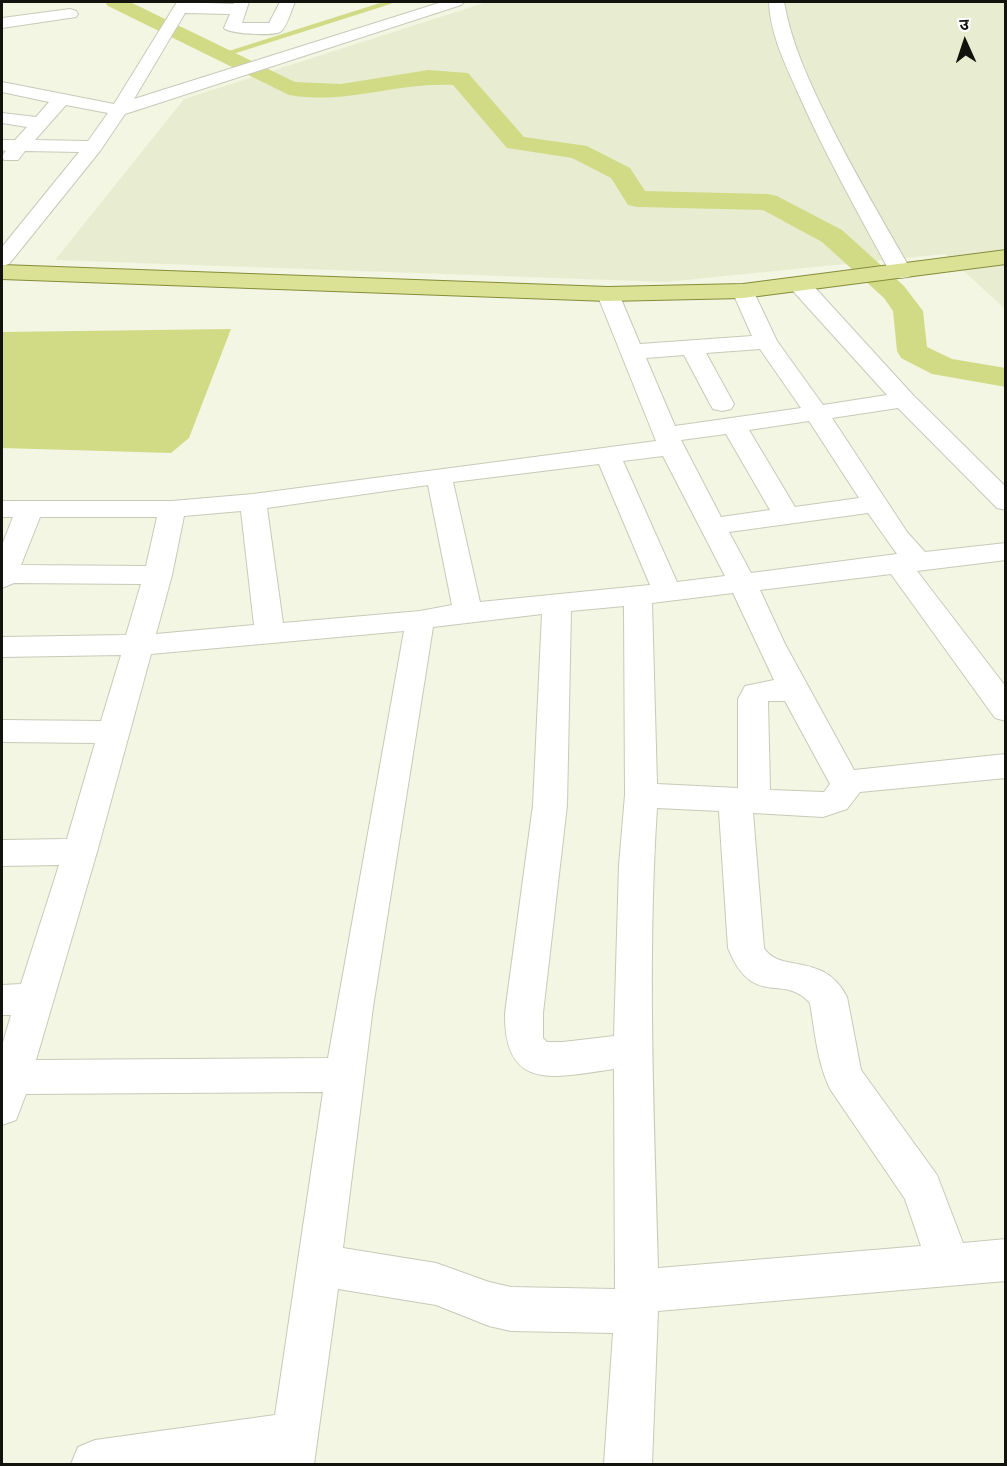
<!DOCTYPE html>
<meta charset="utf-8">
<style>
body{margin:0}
#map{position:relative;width:1007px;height:1466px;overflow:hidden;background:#f3f6e2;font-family:"IBM Plex Sans","Noto Sans Devanagari",sans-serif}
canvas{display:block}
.frame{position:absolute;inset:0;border:3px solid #12130d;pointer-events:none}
.north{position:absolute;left:935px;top:12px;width:60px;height:60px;-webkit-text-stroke:4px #fff;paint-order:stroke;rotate:357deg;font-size:16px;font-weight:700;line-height:24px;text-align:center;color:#12130d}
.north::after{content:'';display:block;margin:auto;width:21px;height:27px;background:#12130d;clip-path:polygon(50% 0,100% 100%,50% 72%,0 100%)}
</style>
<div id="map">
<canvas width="1007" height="1466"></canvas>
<div class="frame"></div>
<div class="north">उ</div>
</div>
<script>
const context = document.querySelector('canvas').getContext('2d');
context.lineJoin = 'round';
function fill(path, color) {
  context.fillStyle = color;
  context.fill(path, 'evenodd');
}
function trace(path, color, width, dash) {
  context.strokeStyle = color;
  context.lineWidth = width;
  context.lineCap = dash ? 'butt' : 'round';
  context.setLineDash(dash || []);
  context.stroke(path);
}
fill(new Path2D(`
 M487,2H1005V309L945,254L666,282L55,260L184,99Z`), '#e8edd2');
fill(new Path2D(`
 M231,329L189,438L171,453L2,448V332Z`), '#d1db86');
trace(new Path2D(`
 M223,55L390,2`), '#d1db86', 4);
fill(new Path2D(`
 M105,2H130L295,82L341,84L428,70L468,73L524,137L587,146L630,168L645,191L768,194L777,196L842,230L904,286L923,311L927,347L952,359L1006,368V387L932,374L901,358L897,351L893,311L884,298L822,242L763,210L637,207L628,205L611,178L572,158L507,148L453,85C395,82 348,105 289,95L108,6Z`), '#d1db86');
const minor = new Path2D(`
 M177,2L233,4L235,2H249L242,23H269L280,2H295C291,10 287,28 280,32C272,36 229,34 224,28L230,14L185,13L134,99L442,2H464L461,5L125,114L100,151L9,264L2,266V247L79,152L25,151L18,160H4L2,156L6,151L2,150V140H15L27,127L2,123V113L36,117L49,102L2,92V82L114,104ZM66,105L108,113L88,141L35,140Z
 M769,2H784C791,43 809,81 827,118C853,171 883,221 912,272L909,277L901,278L893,277L890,272C858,213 825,154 798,93C785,64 770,33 769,2Z
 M70,9L76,11L78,14L76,17L2,28V18Z
 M800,278L808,280L913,395L1006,487V510L997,508L898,408L832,418L907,532L925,552L1006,543V560L917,571L1006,687V721L995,718L891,574L760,590L785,644L854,770L1006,754V778L860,792L847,809L823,817L753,813L764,948C780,974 824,951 847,997L861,1070L937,1175L963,1243L1006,1239V1281L658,1311L652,1464H604L613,1333L511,1331L489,1326L436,1305L338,1289L314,1464H71L78,1447L95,1440L275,1415L323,1092L26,1094L16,1120L2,1125V1046L11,1015H2V985L21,984L59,865L2,866V840L67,839L95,743L2,742V720L101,721L121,655L2,657V637L126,635L141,584L14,583L2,588V545L13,517H2V501H172L253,494L656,441L597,294L600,289L608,287L616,289L619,294L640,344L752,336L732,291L735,286L743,284L751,286L777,341L823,405L887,395L792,290L789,285L792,280ZM760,349L801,408L675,426L646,358L684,355L710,404L713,409L722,411L731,409L734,404L706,353ZM809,421L859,498L795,507L749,430ZM726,434L770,510L721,517L681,440ZM663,456L725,576L677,582L623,461ZM599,464L650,585L480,602L453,482ZM428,485L452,605L420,611L283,623L267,508ZM241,511L254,625L156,634L172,575L184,516ZM868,513L897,554L751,573L729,532ZM40,517H157L146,566L21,565ZM733,593L774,680L745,686L738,699V788L657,784L652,603ZM624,606L625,795L619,865L614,1036L563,1042H547L543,1038V1013L567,805L571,611ZM542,614L533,805L505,1013C504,1093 555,1077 614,1069L615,1289L511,1287L489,1282L436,1263L343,1248L373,1007L433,627ZM404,631L328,1058L36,1060L97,852L151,654ZM768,701H785L830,784L824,792L770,790ZM657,808L719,811L728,948C753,1010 783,972 810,1003C815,1032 817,1062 830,1089L905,1199L921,1246L658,1268C654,1115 647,961 657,808Z`);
const major = new Path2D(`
 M1006,250V264L743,298L608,301L2,279V265L608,287L743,284Z`);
trace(minor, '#c7cab8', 2);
trace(major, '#858d39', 2);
fill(minor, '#fff');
fill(major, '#dbe296');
</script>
